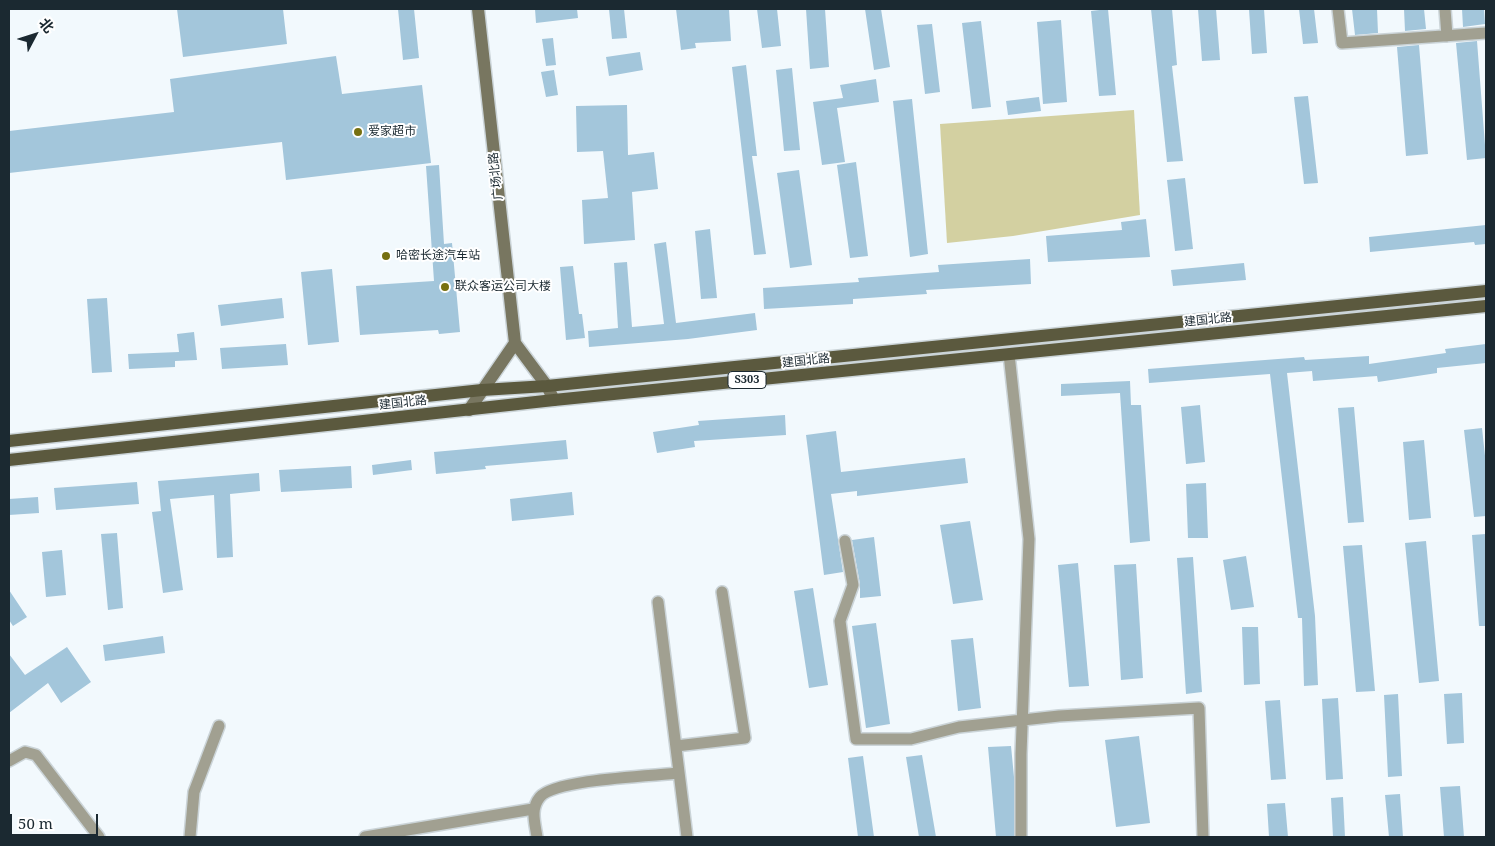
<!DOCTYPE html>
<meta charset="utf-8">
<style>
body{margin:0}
#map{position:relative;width:1495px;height:846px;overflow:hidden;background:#f2f9fd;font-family:"Noto Serif","Noto Sans SC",serif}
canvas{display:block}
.frame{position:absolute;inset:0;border:10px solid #1b2931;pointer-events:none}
.north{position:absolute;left:10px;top:10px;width:50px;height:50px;-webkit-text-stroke:4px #fff;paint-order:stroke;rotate:50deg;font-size:14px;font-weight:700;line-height:20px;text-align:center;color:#1b2931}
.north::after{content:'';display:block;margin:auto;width:18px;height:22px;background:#1b2931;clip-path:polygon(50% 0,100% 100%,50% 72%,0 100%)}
.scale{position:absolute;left:10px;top:814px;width:88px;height:22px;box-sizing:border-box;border:2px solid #1b2931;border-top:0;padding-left:6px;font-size:15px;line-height:18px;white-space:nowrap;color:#1b2931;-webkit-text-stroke:4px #fff;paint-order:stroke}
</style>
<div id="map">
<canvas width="1495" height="846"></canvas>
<div class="frame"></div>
<div class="north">北</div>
<div class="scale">50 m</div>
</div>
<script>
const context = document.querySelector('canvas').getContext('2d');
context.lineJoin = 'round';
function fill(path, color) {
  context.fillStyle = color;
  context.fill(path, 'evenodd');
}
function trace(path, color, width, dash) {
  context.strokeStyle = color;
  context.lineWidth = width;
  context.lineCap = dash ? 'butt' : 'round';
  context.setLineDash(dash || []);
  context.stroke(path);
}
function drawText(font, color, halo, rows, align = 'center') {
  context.font = font + ' "Noto Serif","Noto Sans SC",serif';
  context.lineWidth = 4;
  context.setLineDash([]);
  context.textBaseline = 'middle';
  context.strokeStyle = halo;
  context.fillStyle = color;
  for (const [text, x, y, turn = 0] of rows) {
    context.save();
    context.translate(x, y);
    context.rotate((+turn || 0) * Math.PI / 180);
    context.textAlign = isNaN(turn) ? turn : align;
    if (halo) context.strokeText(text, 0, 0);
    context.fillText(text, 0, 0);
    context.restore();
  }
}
fill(new Path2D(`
 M1134,110L1140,215L1013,236L947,243L940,124Z`), '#d3d0a1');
fill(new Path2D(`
 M177,9H283L287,44L183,57Z
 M398,9H414L419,58L403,60Z
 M535,9H577L578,18L536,23Z
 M609,9H624L627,38L612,39Z
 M676,9H729L731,41L695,43L696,48L681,50Z
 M757,9H777L781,46L762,48Z
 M806,9H825L829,67L810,69Z
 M865,9H881L890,67L874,70Z
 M1108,9L1116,95L1099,96L1091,11Z
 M1151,9H1172L1177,65L1172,66L1183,161L1167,162Z
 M1198,9H1216L1220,60L1202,61Z
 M1249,9H1264L1267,53L1252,54Z
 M1299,9H1314L1318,43L1303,44Z
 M1352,9H1377L1378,33L1355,35Z
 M1404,9H1424L1426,29L1405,31Z
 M1462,9H1484L1485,24L1463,27Z
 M1061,20L1067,102L1043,104L1037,22Z
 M981,21L991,107L972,109L962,23Z
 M932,24L940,92L925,94L917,25Z
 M553,38L556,65L546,66L542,39Z
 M1477,41L1486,158L1467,160L1456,43Z
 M1419,45L1428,154L1406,156L1397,47Z
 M640,52L643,70L609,76L606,57Z
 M336,56L342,94L422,85L431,163L286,180L282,142L9,173V131L174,112L170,79Z
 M746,65L757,156H752L766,254L754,255L732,67Z
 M792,68L800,150L784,151L776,70Z
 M554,70L558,95L546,97L541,72Z
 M876,79L879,102L837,108L845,162L822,165L813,102L843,98L840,85Z
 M1308,96L1318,183L1304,184L1294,97Z
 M1039,97L1041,111L1008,115L1006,101Z
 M912,99L928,254L910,257L893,101Z
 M627,105L628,155L654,152L658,189L632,192L635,240L584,244L582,200L608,198L603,151L577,152L576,106Z
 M856,162L868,256L850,258L837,165Z
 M439,165L444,244L452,243L460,332L439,334L438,330L360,335L356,286L434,281L426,166Z
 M799,170L812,265L790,268L777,173Z
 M1185,178L1193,249L1175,251L1167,180Z
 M1146,219L1150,257L1048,262L1046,236L1122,230L1121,222Z
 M1486,225V244L1475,245L1474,242L1370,252L1369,237Z
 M710,229L717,298L701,299L695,231Z
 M666,242L676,323L755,313L757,330L688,339L589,347L588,331L618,328L614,263L627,262L632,327L664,324L654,244Z
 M1030,259L1031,284L926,290L927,294L853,299V304L764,309L763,288L859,282L858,278L939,272L938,265Z
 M1244,263L1246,280L1173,286L1171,270Z
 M573,266L579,314H582L585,338L566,340L560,267Z
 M332,269L339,342L308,345L301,272Z
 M107,298L112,372L92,373L87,299Z
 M282,298L284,318L221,326L218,305Z
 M194,332L197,360L175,361V367L129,369L128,354L179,352L177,334Z
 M286,344L288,365L222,369L220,348Z
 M1486,344V363L1437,368V373L1378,382L1377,376L1313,381L1312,371L1287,373L1315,616L1318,685L1304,686L1302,618H1298L1270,374L1149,383L1148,369L1304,357L1305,360L1369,356V364L1446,353L1445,349Z
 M1130,381L1131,405H1141L1150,541L1130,543L1120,393L1061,396V384Z
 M1200,405L1205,462L1186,464L1181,407Z
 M1354,407L1364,522L1348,523L1338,408Z
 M785,415L786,435L694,441L695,447L657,453L653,432L699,425L698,421Z
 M1482,428L1486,465V516L1474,517L1464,430Z
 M836,431L841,472L965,458L968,483L857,496V491L831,494L843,572L824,575L806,435Z
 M566,440L568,459L485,466L486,469L436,474L434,452Z
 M1424,440L1431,518L1409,520L1403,442Z
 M411,460L412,470L373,475L372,465Z
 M351,466L352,488L281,492L279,470Z
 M259,473L260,491L230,494L233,557L217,558L214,495L170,499L183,590L163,593L152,512L161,511L158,481Z
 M137,482L139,504L56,510L54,488Z
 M1206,483L1208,538H1188L1186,484Z
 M572,492L574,515L512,521L510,499Z
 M38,497L39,513L9,515V499Z
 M970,521L983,600L953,604L940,525Z
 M117,533L123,608L108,610L101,534Z
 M1486,534V626H1479L1472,535Z
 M874,537L881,596L860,598V584L852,540Z
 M1426,541L1439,681L1419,683L1405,543Z
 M1362,545L1375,691L1356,692L1343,546Z
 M62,550L66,595L46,597L42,552Z
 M1246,556L1254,607L1231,610L1223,560Z
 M1193,557L1202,692L1186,694L1177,558Z
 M1078,563L1089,686L1069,687L1058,565Z
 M1136,564L1143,678L1121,680L1114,565Z
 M813,588L828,685L809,688L794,591Z
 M9,590L27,617L13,626L9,620Z
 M876,623L890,724L866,728L852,626Z
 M1242,627H1258L1260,684L1244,685Z
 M163,636L165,653L105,661L103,645Z
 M973,638L981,708L958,711L951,640Z
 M67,647L91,682L61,703L48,683L9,713V654L25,675Z
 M1462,693L1464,743L1447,744L1444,694Z
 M1398,694L1402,776L1388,777L1384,695Z
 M1338,698L1343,779L1326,780L1322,699Z
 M1280,700L1286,779L1271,780L1265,701Z
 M1139,736L1150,823L1116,827L1105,740Z
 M1011,746L1014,777V837H996L988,747Z
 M922,755L936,837H919L906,757Z
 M863,756L874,837H858L848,758Z
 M1460,786L1464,837H1444L1440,787Z
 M1400,794L1403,837H1389L1385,795Z
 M1343,797L1345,837H1333L1331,798Z
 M1285,803L1288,837H1269L1267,804Z`), '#a3c6db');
const street = new Path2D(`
 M1338,9L1342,43L1486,33
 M1445,9L1447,36
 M1009,354L1029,539L1021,754V837
 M845,541L853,585L840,621L856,739H911L959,727L1059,716L1199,708L1203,837
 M658,602L687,837
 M676,746L745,738L722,592
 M9,761L25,752L36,755L99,837
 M190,837L194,792L219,726
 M365,837L533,809
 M537,837C535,823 530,809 540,797C555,779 653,776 679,773`);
const secondary = new Path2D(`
 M478,9L515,343
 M515,343L547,386L554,400
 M469,410L515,343`);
const primary = new Path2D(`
 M9,441L482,390L547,386L1486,291
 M9,460L554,400L1486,306`);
trace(street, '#cbd4d8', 14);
trace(secondary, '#cbd4d8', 15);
trace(primary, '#cbd4d8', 15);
trace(street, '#a1a091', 11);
trace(secondary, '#787660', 12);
trace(primary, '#5b593e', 12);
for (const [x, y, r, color] of [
 [358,132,5,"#777010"],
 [386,256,5,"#777010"],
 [445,287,5,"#777010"]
]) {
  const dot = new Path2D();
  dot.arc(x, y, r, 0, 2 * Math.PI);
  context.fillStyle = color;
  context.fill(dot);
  trace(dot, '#fff', 2);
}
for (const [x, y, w] of [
 [747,380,38]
]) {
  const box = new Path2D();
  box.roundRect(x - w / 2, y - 8.5, w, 17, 4);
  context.fillStyle = '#fff';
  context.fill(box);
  trace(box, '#1b2931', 1);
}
drawText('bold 11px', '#1b2931', null, [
 ["S303",747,380]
]);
drawText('12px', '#1b2931', '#fff', [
 ["爱家超市",368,132],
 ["哈密长途汽车站",396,256],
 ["联众客运公司大楼",455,287]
], 'left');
drawText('12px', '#1b2931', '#fff', [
 ["广场北路",496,176,-96],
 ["建国北路",1208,320,-6],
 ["建国北路",806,361,-6],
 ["建国北路",403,403,-6]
]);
</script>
